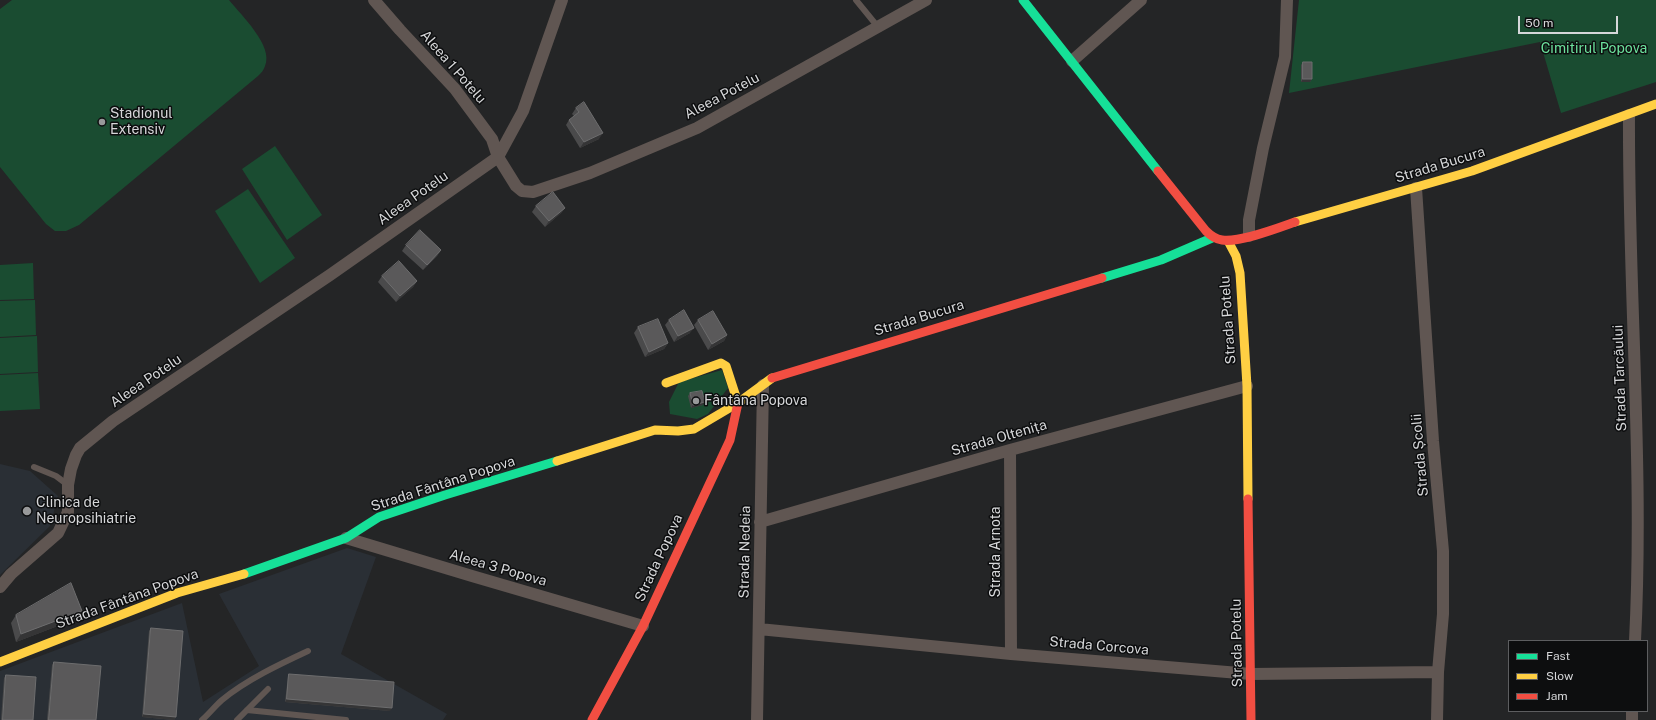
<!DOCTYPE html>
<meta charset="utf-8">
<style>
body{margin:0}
#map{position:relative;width:1656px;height:720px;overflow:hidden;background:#242526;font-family:"Public Sans",sans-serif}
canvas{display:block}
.legend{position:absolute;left:1508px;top:640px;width:140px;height:72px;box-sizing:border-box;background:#0d0e0f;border:1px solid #5d5e60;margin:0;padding:5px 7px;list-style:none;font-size:12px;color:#d6d7d9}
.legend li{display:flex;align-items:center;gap:8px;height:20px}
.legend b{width:20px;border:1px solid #5d5e60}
.scale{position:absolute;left:1518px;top:16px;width:100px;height:18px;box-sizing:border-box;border:2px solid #d6d7d9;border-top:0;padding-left:5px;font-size:12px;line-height:14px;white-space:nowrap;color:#d6d7d9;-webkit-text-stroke:3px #0d0e0f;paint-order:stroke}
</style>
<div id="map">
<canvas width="1656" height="720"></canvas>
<ul class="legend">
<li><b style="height:5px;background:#16e098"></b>Fast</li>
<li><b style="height:5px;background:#ffcf43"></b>Slow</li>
<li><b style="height:5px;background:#f24e42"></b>Jam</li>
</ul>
<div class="scale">50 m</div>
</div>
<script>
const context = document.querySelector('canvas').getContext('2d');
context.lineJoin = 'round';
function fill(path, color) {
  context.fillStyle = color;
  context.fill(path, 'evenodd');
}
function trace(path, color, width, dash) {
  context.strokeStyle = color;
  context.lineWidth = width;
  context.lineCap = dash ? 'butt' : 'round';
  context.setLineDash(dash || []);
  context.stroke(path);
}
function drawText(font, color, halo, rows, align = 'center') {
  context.font = font + ' "Public Sans",sans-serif';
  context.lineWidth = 3;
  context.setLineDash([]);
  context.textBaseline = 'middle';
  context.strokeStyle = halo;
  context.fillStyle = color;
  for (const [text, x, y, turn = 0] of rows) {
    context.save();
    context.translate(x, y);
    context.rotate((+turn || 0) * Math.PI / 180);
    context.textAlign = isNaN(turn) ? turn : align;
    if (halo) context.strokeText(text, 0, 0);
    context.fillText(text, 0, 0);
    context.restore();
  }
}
fill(new Path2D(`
 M0,464L30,471L58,496L50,526L0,575Z
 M347,548L376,557L341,654L447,714L443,720H0V671L182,603L203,702L259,666L219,594Z`), '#2a2f35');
fill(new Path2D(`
 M12,0H229C241,15 274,46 265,66C264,70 261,73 258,76L79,225L66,231H55L46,224L0,167V9Z
 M1299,0H1656V82L1561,113L1540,42L1289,93Z
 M275,146L322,215L287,240L242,169Z
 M248,189L295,258L260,283L215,211Z
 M33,263L34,299L0,300V265Z
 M35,300L36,335L0,337V301Z
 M37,336L38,372L0,374V338Z
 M722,370L728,388L708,414L697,419L670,414L669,402L679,382Z
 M38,373L40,409L0,411V375Z`), '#1a4c31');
trace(new Path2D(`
 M856,0L878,27
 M34,467L56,476L68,485
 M247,710L346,720
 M202,720C209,714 215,706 222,700C246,680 280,664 308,651
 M237,720L268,689`), '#605652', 6);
trace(new Path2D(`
 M374,0L400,30L455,89L492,139L498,157L516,186L522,191L533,192L590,173L697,128L926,0
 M1072,61L1141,0
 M1629,115C1628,290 1644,466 1635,641
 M1416,188L1433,441L1443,551V614L1438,672L1437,720
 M1249,236V220L1263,148L1285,57L1287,0
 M1010,450L1011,654
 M760,522L1010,450L1247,386
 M346,538L472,576L643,626
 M0,587L11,574L58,533L68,512V485L71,469L76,455L80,448L113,421L330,275L498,157L523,111L562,0
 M759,629L1011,654L1251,674L1438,672
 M757,720L763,385
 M1632,720V711`), '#605652', 12);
trace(new Path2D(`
 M1023,0L1158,171
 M1102,278L1161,260L1212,238
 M244,574L346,538L379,517L445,495L557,461`), '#16e098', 9);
trace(new Path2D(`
 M1295,222L1472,171L1656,104
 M1228,241L1236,256L1240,273L1247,386L1248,499
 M666,383L721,363L726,366L738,403
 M557,461L655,430L678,431L694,429L738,403L772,378
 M0,662L177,593L244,574`), '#ffcf43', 9);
trace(new Path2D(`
 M1158,171L1206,231C1211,236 1215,239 1222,240C1239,243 1278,228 1295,222
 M772,378L1102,278
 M1248,499L1251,720
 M592,720L643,626L730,440L738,403`), '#f24e42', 9);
fill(new Path2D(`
 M1303,62L1312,79L1310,82H1301V65Z
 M576,108L599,139L580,148L566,125L569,120L574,116L572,114Z
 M536,206L565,208L561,213L545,227L532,212Z
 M406,245L441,250L437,256L423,270L402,251Z
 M382,276L417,281L413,287L396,302L378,282Z
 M669,320L690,333L674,342L665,325Z
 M698,320L727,335L724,341L708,350L694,325Z
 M638,327L668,343L664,349L645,357L634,333Z
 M690,393L703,405L691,408L688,396Z
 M16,615L76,619L16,642L11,623Z
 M151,628L176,717L174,720L142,717L149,631Z
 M54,662L96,720H47L52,665Z
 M289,674L390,711L285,702L288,676Z
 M6,675L33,720H1L4,678Z`), '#4a4a4b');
fill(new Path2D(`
 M1303,79H1312L1310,82H1301Z
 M603,133L599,139L580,148L584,142Z
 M565,208L561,213L545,227L549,221Z
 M441,250L437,256L423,270L427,265Z
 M417,281L413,287L396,302L400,296Z
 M694,328L690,333L674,342L678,336Z
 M727,335L724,341L708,350L712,344Z
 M668,343L664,349L645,357L649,352Z
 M705,402L703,405L691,408L693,405Z
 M82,611L76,619L16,642L21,634Z
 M287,699L392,708L390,711L285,702Z
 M144,714L176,717L174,720L142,717Z`), '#353536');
const building = new Path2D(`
 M1303,62H1312V79H1303Z
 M584,102L603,133L584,142L569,120L579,112L576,108Z
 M553,192L565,208L549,221L536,206Z
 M420,230L441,250L427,265L406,245Z
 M399,261L417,281L400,296L382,276Z
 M684,310L694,328L678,336L669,320Z
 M713,311L727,335L712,344L698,320Z
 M658,319L668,343L649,352L638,327Z
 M702,391L705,402L693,405L690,393Z
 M71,583L82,611L21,634L16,615Z
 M151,628L183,631L176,717L144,714Z
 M54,662L101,666L96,720H49Z
 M289,674L394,682L392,708L287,699Z
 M6,675L36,677L33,720H3Z`);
fill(building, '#5a595a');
trace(building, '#6d6d6e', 1);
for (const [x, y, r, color] of [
 [102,122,4,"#98999a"],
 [696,401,4,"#98999a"],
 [27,511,5,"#98999a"]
]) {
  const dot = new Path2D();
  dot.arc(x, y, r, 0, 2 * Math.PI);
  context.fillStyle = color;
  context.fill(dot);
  trace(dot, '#0d0e0f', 1.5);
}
drawText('14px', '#6ce29d', '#0d0e0f', [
 ["Cimitirul Popova",1594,49]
]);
drawText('14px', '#d6d7d9', '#0d0e0f', [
 ["Aleea 1 Potelu",453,67,49],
 ["Aleea Potelu",722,96,-28],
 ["Strada Bucura",1440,165,-17],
 ["Aleea Potelu",413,198,-35],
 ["Strada Bucura",919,318,-17],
 ["Strada Potelu",1228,320,-94],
 ["Strada Tarcăului",1620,378,-92],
 ["Aleea Potelu",146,381,-34],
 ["Strada Oltenița",999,438,-16],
 ["Strada Școlii",1420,455,-95],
 ["Strada Fântâna Popova",443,484,-18],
 ["Strada Nedeia",745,552,-89],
 ["Strada Arnota",996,552,-90],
 ["Strada Popova",659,558,-65],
 ["Aleea 3 Popova",498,568,16],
 ["Strada Fântâna Popova",127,599,-20],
 ["Strada Potelu",1237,643,-91],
 ["Strada Corcova",1099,646,5]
]);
drawText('14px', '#d6d7d9', '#0d0e0f', [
 ["Stadionul",110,114],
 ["Extensiv",110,130],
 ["Fântâna Popova",704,401],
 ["Clinica de",36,503],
 ["Neuropsihiatrie",36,519]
], 'left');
</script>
